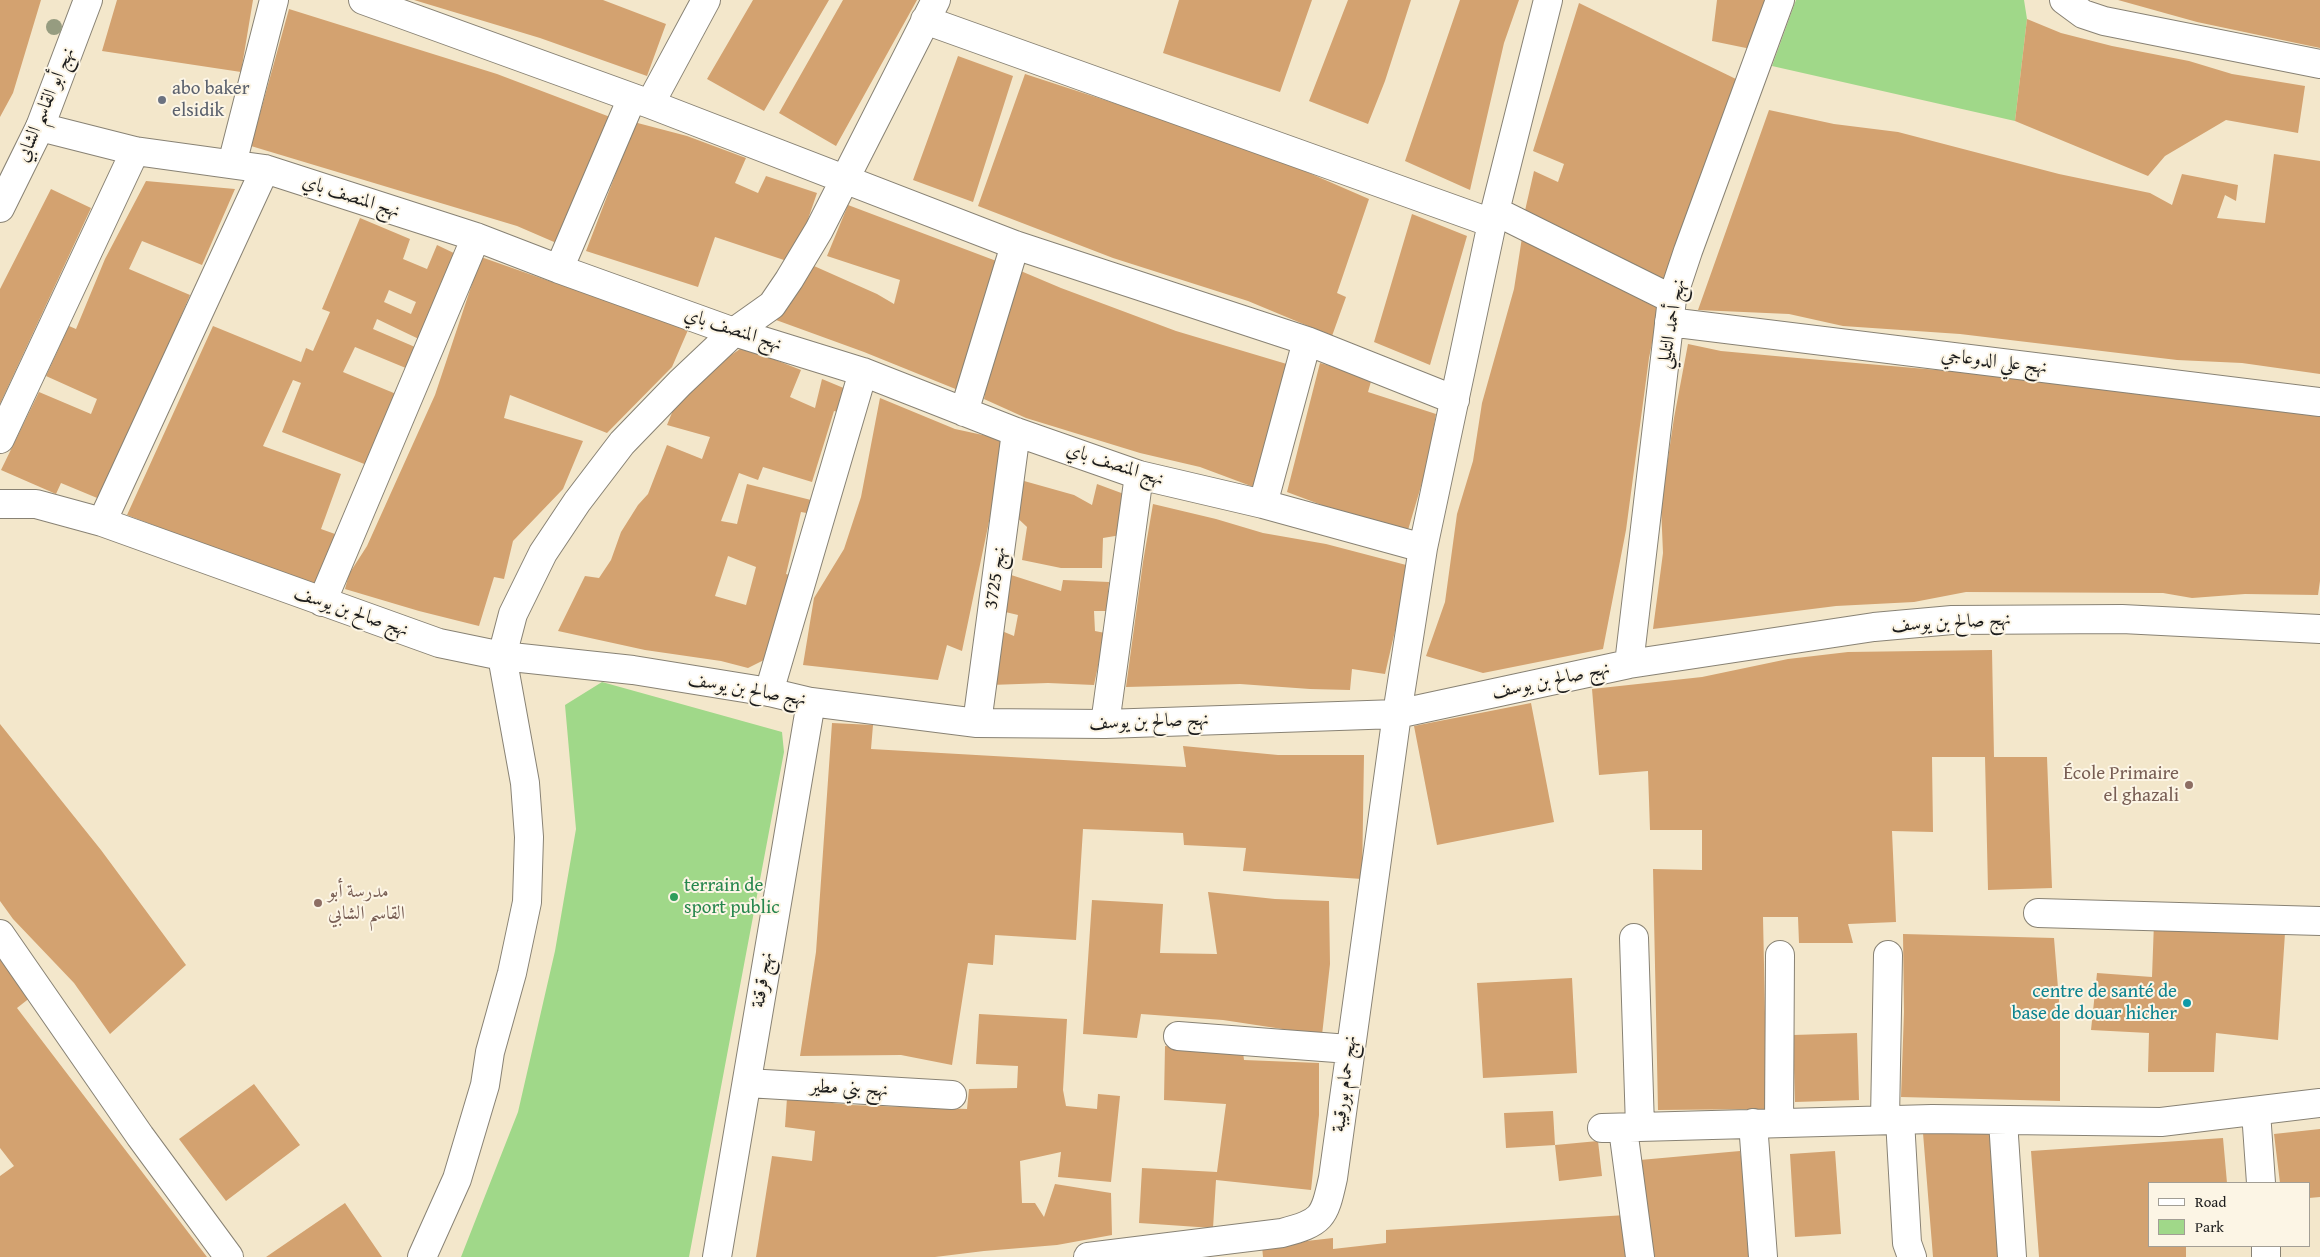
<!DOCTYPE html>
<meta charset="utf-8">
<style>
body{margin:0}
#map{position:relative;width:2320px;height:1257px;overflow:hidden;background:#f3e7cb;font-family:"Gentium Book Plus",serif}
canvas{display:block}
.legend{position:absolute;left:2148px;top:1182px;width:162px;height:65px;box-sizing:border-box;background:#fcf5e5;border:1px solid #a29e95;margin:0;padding:6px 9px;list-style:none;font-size:15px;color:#1c1c1c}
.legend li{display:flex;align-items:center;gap:10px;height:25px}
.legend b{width:25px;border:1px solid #a29e95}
</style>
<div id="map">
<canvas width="2320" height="1257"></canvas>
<ul class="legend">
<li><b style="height:6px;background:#fff"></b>Road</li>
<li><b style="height:14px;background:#a0d889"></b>Park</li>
</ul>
</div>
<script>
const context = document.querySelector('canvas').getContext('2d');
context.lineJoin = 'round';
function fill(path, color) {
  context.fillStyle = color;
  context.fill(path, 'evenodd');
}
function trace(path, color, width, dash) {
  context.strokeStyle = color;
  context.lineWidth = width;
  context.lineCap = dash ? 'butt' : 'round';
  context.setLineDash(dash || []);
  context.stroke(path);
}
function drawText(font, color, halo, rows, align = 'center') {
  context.font = font + ' "Gentium Book Plus",Amiri,serif';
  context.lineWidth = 4;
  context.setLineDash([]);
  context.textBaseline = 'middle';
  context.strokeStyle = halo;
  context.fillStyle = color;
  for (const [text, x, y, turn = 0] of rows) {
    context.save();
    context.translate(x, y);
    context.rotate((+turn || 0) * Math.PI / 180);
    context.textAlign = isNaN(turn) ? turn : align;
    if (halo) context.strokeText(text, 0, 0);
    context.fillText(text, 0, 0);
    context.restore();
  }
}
fill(new Path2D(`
 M1796,0H2024L2027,19L2015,121L1772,66Z
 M602,682L782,732L784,752L689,1257H461L518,1112L555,951L576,829L565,705Z`), '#a0d889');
fill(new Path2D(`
 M0,0H41L13,93L0,117Z
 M117,0H253L241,72L102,51Z
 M414,0H603L666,24L647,76L540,38Z
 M753,0H829L764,111L707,79Z
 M843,0H917L836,146L779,113Z
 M1179,0H1312L1280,92L1163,53Z
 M1348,0H1411L1385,81L1368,124L1309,101Z
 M1460,0H1519L1504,43L1470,190L1405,161Z
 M1717,0H1767L1751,49L1712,41Z
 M2118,0H2320V48L2197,22Z
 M1579,3L1738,80L1683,247L1662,282L1524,215L1534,171L1558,182L1564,164L1533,151Z
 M289,9L497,74L618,120L561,245L517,226L251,146Z
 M2027,19L2061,33L2112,46L2189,61L2232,74L2305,86L2298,133L2226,120L2165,156L2148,176L2015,121Z
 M958,56L1013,76L973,202L913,180Z
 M1025,74L1120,105L1155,115L1293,166L1369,199L1337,293L1346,297L1332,336L1248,301L1113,258L978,206Z
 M1769,110L1834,124L1898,132L2059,174L2150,193L2172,205L2182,174L2238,185L2236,201L2225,195L2217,218L2265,223L2274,154L2320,161V374L2242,363L2177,360L1960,334L1843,326L1789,314L1698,310Z
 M630,121L687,136L746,158L735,183L758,193L766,176L817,193L793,263L715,237L698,287L586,251L616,173Z
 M146,181L235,189L202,265L142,241L129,269L190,295L102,500L61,483L56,494L1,470L39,392L91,414L97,399L46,376L69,326L76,329L105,259Z
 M51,189L91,208L0,404V289Z
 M848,205L999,262L958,390L864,352L776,320L814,266L877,294L894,304L900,280L827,256Z
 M1412,214L1467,236L1430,365L1374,342Z
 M360,218L410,239L403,259L427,269L437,245L460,256L423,341L377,319L373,329L422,350L413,371L355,347L343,372L401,396L372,467L282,432L301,383L293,380L263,446L341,474L321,529L335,534L316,587L127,515L213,326L301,362L306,348L313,351L330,312L322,309ZM389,290L416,302L411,314L384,302Z
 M1523,231L1660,303L1649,358L1626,530L1603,649L1483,673L1426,656L1445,602L1457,514L1473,461L1482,403L1514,289Z
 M481,257L552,282L616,300L688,330L672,367L607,433L510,395L504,418L583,441L563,489L513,541L504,579L494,577L479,626L419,611L345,589L349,574L367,546L435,395Z
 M1016,269L1061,288L1176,331L1290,365L1259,489L1200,467L1140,453L1026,418L984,399L997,330Z
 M1688,344L1721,351L1786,357L1961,372L2142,393L2194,401L2253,405L2320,415V581L2318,595L2245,594L2192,598L2163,593L1966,592L1914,602L1836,606L1653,629L1663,553L1661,506L1674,418Z
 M743,347L801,370L790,397L815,408L822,379L846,389L841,413L834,411L812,482L763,467L758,480L739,473L721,521L737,524L747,484L815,501L812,514L801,512L786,574L793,576L768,658L748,668L721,661L645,650L558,631L585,576L599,578L611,560L621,532L638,505L648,494L667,445L702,459L710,437L667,425L682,388ZM728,556L756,567L746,605L715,596Z
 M1320,363L1372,378L1368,392L1436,414L1427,466L1408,530L1335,510L1287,492Z
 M880,398L955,429L1006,440L962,651L947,645L938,680L803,665L814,598L844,549L861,497Z
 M1017,479L1074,495L1092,505L1097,484L1124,494L1121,535L1103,538L1102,568H1061L1022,560L1027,527L1010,511Z
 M1153,504L1216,519L1263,533L1326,544L1410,566L1385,674L1352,669L1350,690L1310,689L1240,684L1126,687L1143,562Z
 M1008,574L1061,591L1063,580L1109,582L1107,611H1094L1095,631L1105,633L1094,685L1048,683L990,685L997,629L1014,636L1018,615L997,610Z
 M1992,650L1994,757H2047L2052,888L1988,890L1985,757H1932L1933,832L1892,831L1896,922L1848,924L1853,943H1799L1798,917H1763L1767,1109L1658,1110L1653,869L1702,870V830H1650L1648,771L1599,775L1592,689L1702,677L1788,659L1848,652Z
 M1531,703L1554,822L1437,845L1414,726Z
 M832,723L873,725L871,749L1186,767L1183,746L1278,755H1364L1362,879L1243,871L1246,848L1184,845L1183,833L1083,829L1076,940L995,935L993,965L968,963L952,1065L901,1055L800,1056L816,952Z
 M0,724L101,850L186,965L110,1034L74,983L13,919L0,901Z
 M1208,892L1275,899L1329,901L1330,964L1322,1035L1223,1020L1141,1014L1137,1038L1083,1034L1092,900L1163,904L1160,953L1217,954Z
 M2154,922L2285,933L2278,1040L2216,1033L2214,1072H2148L2149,1033L2091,1030L2097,973L2152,977Z
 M1903,934L2054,938L2060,1013V1101L1901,1097L1904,1012Z
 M0,958L31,997L17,1008L207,1257H0V1176L14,1166L0,1148Z
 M1572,978L1577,1073L1483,1078L1477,983Z
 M979,1014L1067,1019L1063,1090L1066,1106L1097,1109L1098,1094L1120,1096L1111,1182L1058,1177L1061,1152L1020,1161L1022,1203H1035L1044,1217L1055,1184L1111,1193L1112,1235L1057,1245L984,1251L935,1257H756L772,1156L812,1161L815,1131L785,1127L787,1098L851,1105L967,1109L969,1089L1017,1088L1018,1066L976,1064Z
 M1857,1033L1859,1100L1795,1102L1793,1035Z
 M1165,1046L1243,1052L1244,1060L1319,1063V1115L1311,1190L1216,1180L1213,1228L1139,1223L1142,1168L1217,1172L1226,1104L1164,1100Z
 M254,1084L300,1145L226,1201L179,1139Z
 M1553,1111L1555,1145L1598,1141L1602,1176L1559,1181L1555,1145L1506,1148L1504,1113Z
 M2320,1129V1197L2309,1198V1183H2280L2274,1134Z
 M1994,1131L2000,1257H1933L1923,1133Z
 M2223,1138L2227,1183H2149V1246H2186V1257H2039L2031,1151Z
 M1740,1151L1758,1257H1653L1640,1160Z
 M1835,1151L1841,1234L1795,1237L1790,1154Z
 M345,1203L382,1257H266Z
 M1626,1215L1631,1257H1263L1262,1246L1333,1238V1249L1386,1243V1230Z`), '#d3a270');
const minor = new Path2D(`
 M363,0L650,104L1015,245L1307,341L1455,400
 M2064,0L2083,14L2104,21L2320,64
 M925,20L1492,223
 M650,104L706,0
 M40,127L135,151L265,169L476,237L559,269L734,332L863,372L1016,432L1139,475L1263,504L1423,548
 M232,164L274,0
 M1495,211L1672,299
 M559,269L632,98
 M1669,322L2320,402
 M964,412L1015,245
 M0,439L135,151
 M0,504H36L102,522L439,643L502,656L633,670L769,692L811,702L977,723L1105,724L1397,714L1629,664L1874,627L1952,620L2122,619L2320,629
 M1263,504L1307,341
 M102,522L265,169
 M322,602L476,237
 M1629,664L1672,299L1688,251L1780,0
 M769,692L863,372
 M977,723L1016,432
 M1105,724L1139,475
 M2038,913L2320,921
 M0,934L140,1136L229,1257
 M1634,938L1640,1127
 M1178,1036L1349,1049
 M747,1083L952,1095
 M2256,1112L2261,1183
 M1885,1119L1888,955
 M1900,1120L1907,1243L1912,1257
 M2003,1121L2012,1257
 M1779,1122L1780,955
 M1753,1123L1763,1257
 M1602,1128L1932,1119L2161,1122L2320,1103
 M1623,1129L1640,1257
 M2266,1246V1257
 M422,1257L457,1179L485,1085L490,1052L512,973L527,902L529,837L525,783L502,656L513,614L543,553L577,502L622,443L680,383L734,332L772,305L789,280L819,230L936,0
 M717,1257L811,702
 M1088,1257L1282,1233C1322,1222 1324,1219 1333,1178L1397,714L1423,548L1492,223L1548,0`);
const tertiary = new Path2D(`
 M0,208L40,127L88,0`);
trace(minor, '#888274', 30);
trace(tertiary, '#888274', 30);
trace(minor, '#fff', 28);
trace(tertiary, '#fff', 28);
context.fillStyle = '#969c80';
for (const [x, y] of [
 [54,27]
]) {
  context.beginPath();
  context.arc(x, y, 8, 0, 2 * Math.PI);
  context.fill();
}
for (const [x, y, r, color] of [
 [162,100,5,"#6b7280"],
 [2189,785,5,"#8d6e63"],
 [674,897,5,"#2e9e5b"],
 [318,903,5,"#8d6e63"],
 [2187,1003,5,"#0f9aa8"]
]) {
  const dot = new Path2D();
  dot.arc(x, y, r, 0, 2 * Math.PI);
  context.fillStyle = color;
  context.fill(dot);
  trace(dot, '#fcf5e5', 2);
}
drawText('19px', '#5b616d', '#fcf5e5', [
 ["abo baker",172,89],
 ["elsidik",172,111]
], 'left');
drawText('19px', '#1c1c1c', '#fcf5e5', [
 ["نهج أبو القاسم الشابي",46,105,-67],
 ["نهج المنصف باي",351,197,18],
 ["نهج أحمد التليلي",1672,324,-80],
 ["نهج المنصف باي",733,330,18],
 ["نهج علي الدوعاجي",1994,362,7],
 ["نهج المنصف باي",1115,465,18],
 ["نهج 3725",996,578,-82],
 ["نهج صالح بن يوسف",351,612,19],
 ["نهج صالح بن يوسف",1951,623,-3],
 ["نهج صالح بن يوسف",1551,681,-12],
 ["نهج صالح بن يوسف",747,690,10],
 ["نهج صالح بن يوسف",1149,722,-2],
 ["نهج قرقنة",763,980,-81],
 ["نهج حمام بورقيبة",1345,1084,-83],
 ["نهج بني مطير",849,1089,3]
]);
drawText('19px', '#785e54', '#fcf5e5', [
 ["École Primaire",2179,774],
 ["el ghazali",2179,796],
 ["مدرسة أبو",328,892,"left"],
 ["القاسم الشابي",328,914,"left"]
], 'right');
drawText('19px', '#27864d', '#fcf5e5', [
 ["terrain de",684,886],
 ["sport public",684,908]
], 'left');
drawText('19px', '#0d838f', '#fcf5e5', [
 ["centre de santé de",2177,992],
 ["base de douar hicher",2177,1014]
], 'right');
</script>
